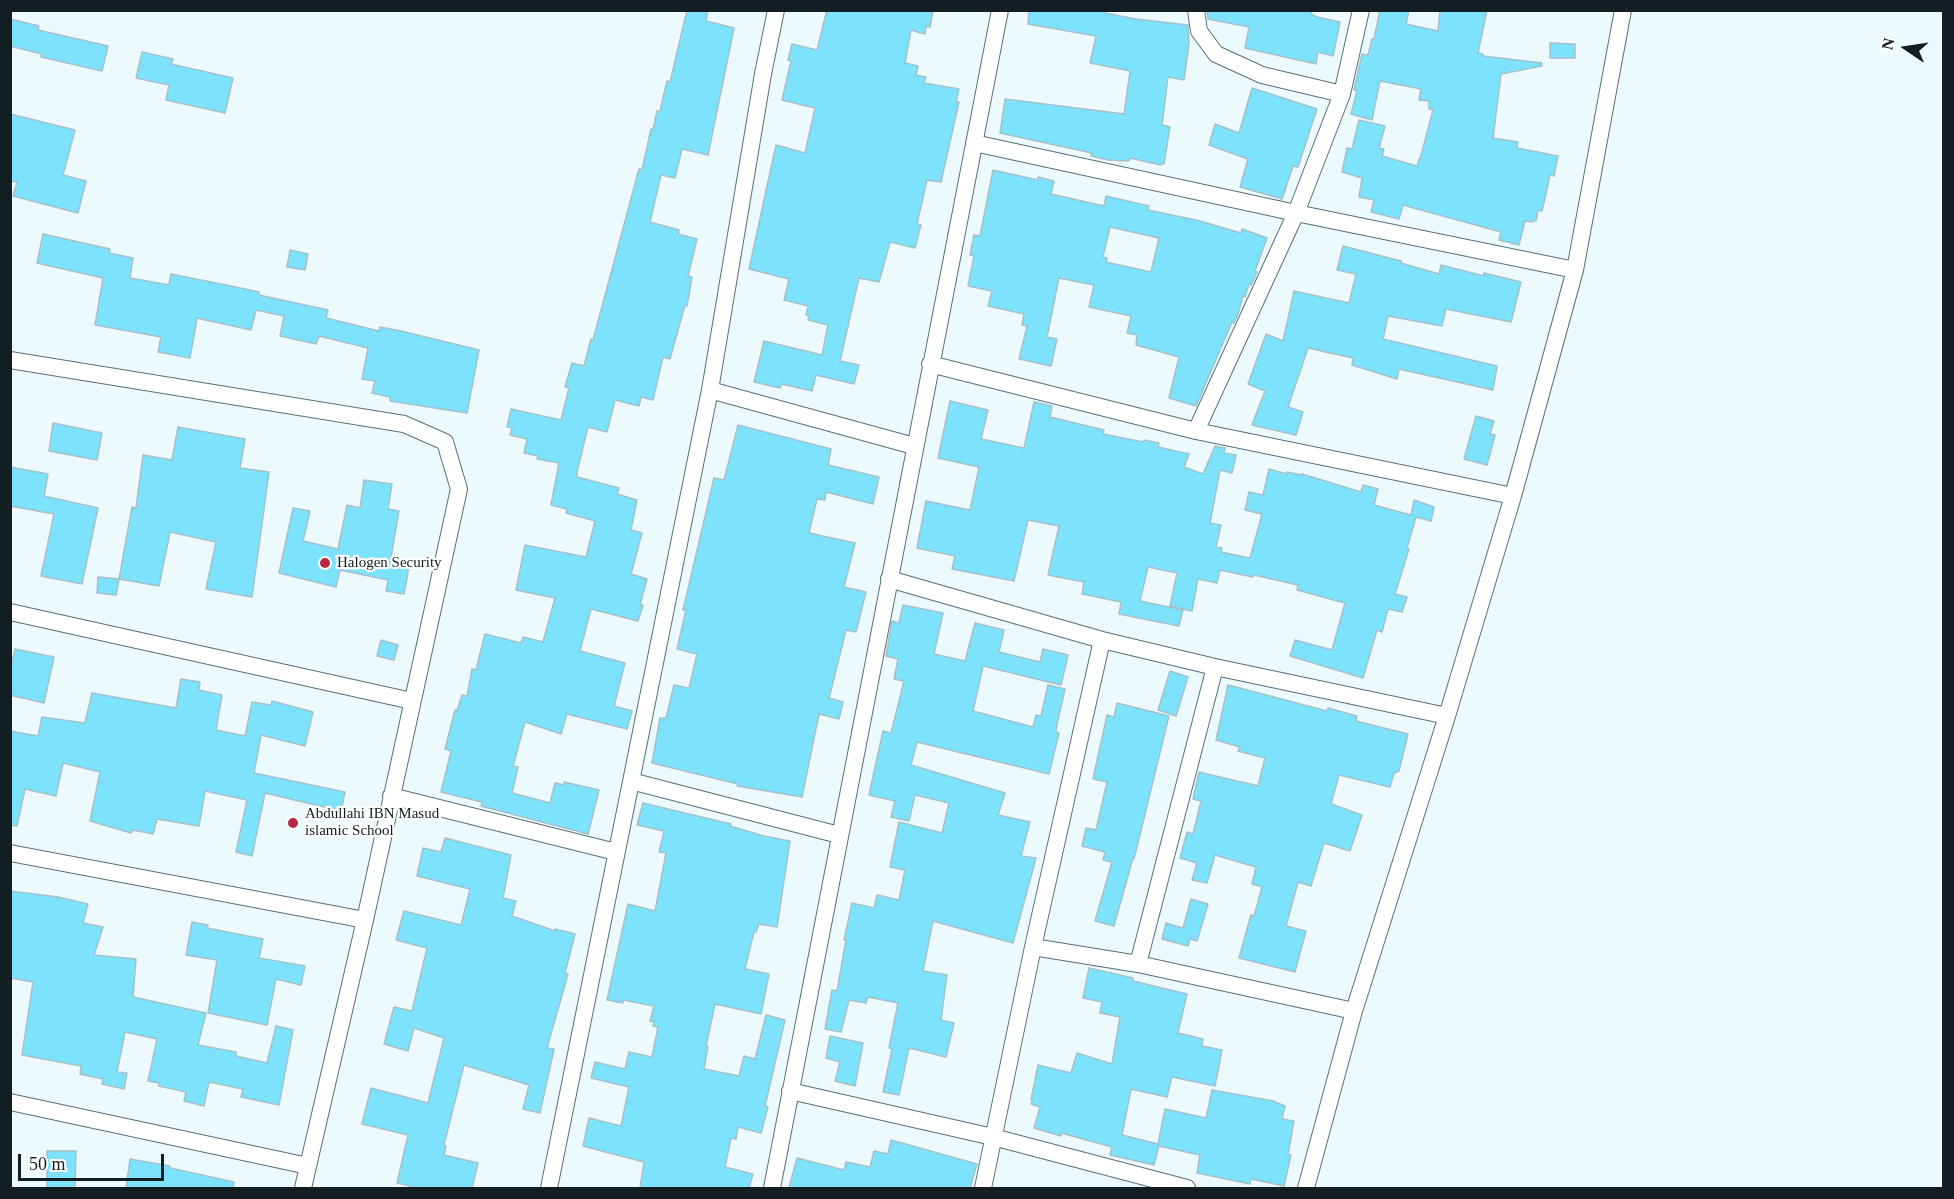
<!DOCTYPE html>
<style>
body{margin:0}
#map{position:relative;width:1954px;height:1199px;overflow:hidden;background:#edfafd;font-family:Georgia,serif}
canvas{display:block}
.frame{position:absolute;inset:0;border:12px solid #121e21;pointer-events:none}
.north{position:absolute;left:1876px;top:18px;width:60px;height:60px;-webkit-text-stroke:4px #fff;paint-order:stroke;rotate:283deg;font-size:16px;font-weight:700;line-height:24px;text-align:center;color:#121e21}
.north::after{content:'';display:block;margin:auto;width:21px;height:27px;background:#121e21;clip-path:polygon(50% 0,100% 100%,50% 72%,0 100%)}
.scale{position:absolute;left:18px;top:1154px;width:146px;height:27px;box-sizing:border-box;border:3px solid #121e21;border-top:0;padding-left:8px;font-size:18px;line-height:21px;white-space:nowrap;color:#121e21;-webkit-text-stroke:4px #fff;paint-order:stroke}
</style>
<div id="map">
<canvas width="1954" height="1199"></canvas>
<div class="frame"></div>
<div class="north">N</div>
<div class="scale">50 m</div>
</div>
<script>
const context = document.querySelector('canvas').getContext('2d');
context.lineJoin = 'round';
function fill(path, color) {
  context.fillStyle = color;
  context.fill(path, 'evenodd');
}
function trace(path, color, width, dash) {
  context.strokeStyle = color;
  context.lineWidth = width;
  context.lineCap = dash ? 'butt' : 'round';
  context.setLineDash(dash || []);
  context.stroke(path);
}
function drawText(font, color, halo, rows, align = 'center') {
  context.font = font + ' Georgia,serif';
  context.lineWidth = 4.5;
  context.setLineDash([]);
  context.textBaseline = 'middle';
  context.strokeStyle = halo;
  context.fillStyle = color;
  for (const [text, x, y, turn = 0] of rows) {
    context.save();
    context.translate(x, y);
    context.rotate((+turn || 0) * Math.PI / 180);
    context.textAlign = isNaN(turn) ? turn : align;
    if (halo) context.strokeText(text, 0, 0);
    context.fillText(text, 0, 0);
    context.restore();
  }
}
const building = new Path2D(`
 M687,10H708L706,21L734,28L708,155L682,149L675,178L661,175L651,218L650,222L679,230L678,234L697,239L688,276L692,277L687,306L685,305L670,359L663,357L653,400L641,397L639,406L615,400L607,432L588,427L577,472V477L619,488L617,494L637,500L631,530L642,533L631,574L647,579L640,605H643L638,621L591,609L580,651L625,663L614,706L632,711L627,729L567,714L561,734L525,722L513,766L518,767L512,793L550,803L555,783L564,785V782L599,790L588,834L481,806L482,802L441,792L451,751L445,749L455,710L457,711L462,695L467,696L472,669L476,670L485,634L521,643L523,637L543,642L555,598L516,590L525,545L586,557L595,521L566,513L567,509L551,505L559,463L537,459L538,456L524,453L527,439L510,435L512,428L507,427L511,409L561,420L569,388L565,387L572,363L584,366L591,339L593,340L639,169L642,170L651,129L653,130L657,111H660L667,81L670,82Z
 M827,10H933L930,27L926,26L925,34L911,30L905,63L918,66L916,75L926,77L924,83L959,89L956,102H959L941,182L927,180L917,224L921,225L915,248L890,242L879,282L859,278L840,361L859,365L854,384L816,375L812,391L782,384L780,388L754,382L764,341L822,355L828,325L808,320L809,316L806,315L808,306L784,300L789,279L749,269L776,145L805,153L815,108L782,100L791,61L788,60L792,44L817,50Z
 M1029,10H1106L1105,13L1136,19L1188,25L1189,43L1184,80L1168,77L1162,125L1170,127L1164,164L1162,163L1161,165L1130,158L1129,161L1108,160L1091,156L1092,153L1000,133L1005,99L1124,114L1130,71L1090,63L1096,36L1028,24Z
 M1207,10H1312L1311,14L1317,17L1340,22L1333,56L1318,52L1316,64L1245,48L1249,27L1208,19Z
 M1380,10H1409L1406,24L1438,31L1440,10H1487L1478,53L1483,54V56L1542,63V66L1501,74L1493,138L1518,142L1517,148L1558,156L1554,176L1550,175L1542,211L1538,210L1536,221L1533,220V222L1525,221L1519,245L1499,240L1501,232L1403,205L1399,219L1371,212L1374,200L1359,197L1362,178L1342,172L1347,148L1352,149L1359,120L1385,126L1379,148L1384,149L1382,156L1417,166L1419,159H1420L1433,110L1429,109V101L1419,100L1421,89L1380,81L1372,120L1351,114L1357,91L1354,90L1362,54L1368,55L1372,39H1374Z
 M10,19L39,26L38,30L108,46L102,71L41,57L42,54L10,46Z
 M1550,43L1575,44V58H1550Z
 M142,52L173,59L171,64L233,78L225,113L166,100L169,85L136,78Z
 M1252,88L1317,109L1298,167L1293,166L1282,199L1240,187L1248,159L1209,145L1215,124L1239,133Z
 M10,114L75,130L63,175L86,181L78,213L13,196L17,182L10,181Z
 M993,170L1038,180V177L1054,181L1051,194L1104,206L1106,196L1149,206L1148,210L1196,220L1241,233L1242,229L1267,238L1255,271L1257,272L1251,285L1249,284L1245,297L1243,296L1238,314L1234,323L1232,322L1196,406L1169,398L1179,357L1136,345L1137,335L1127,333L1131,316L1089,307L1094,285L1059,278L1047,337L1057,339L1051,366L1019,359L1027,326L1022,325L1024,314L988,306L992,291L968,286L974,256L970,255L974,235L980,236ZM1110,227L1159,238L1151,272L1106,262L1107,258L1103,257Z
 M43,234L110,249L109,253L133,258L130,278L169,285L171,274L236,287L259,292V295L328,310L326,318L379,331L380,327L401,331L479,350L467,413L390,401V397L372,393L375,381L362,379L368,348L319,336L316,344L280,336L284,316L256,310L251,330L197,318L190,358L158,352L161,337L95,325L103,278L37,263Z
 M1343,246L1401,261V263L1439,274L1441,265L1484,276V273L1521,282L1511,322L1446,309L1442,326L1388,316L1383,339L1497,366L1493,390L1399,369L1397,379L1352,365L1353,358L1308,348L1288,407L1303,412L1296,435L1252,425L1265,391L1248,384L1266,334L1283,341L1294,291L1349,303L1356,274L1337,270Z
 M290,250L308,254L305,270L287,267Z
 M950,401L988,410L981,439L1024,448L1034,402L1052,406L1050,417L1104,430L1103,434L1143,442L1144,440L1159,443L1158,447L1189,454L1184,467L1203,474L1215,446L1225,448L1224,453L1236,455L1232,473L1220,470L1210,523L1221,525L1216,547L1222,548L1221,552L1250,558L1262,514L1245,510L1249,492L1263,495L1269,469L1287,474V472L1302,475V474L1361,492L1363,485L1378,489L1374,505L1411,515L1414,500L1434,507L1431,521L1416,517L1407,548L1409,549L1395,594L1407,597L1402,612L1388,609L1382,632L1377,630L1363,678L1290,656L1295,640L1332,650L1345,603L1297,590L1298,585L1254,575L1253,577L1220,570L1217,583L1198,579L1192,611L1170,606L1177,573L1148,567L1140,601L1183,610L1179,626L1119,614L1121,602L1082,594L1084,582L1048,575L1059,526L1028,520L1014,581L952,569L955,556L917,548L926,501L970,510L979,467L938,458Z
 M1476,416L1494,421L1490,434L1495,435L1487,465L1464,459Z
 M53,423L102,433L97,460L49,451Z
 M738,425L831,449L828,465L879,477L873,504L826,492L825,500L817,499L809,533L855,543L844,587L866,592L856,632L846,630L829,698L843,702L839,719L819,714L802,797L737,786L738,784L652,763L660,718H666L674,685L689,688L697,654L677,649L686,610H683L714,478L724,480Z
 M178,427L245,439L240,468L269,472L252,597L206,589L216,542L170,532L159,586L119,579L132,507L136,508L143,455L172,460Z
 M10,467L48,474L44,496L98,508L82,584L41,576L54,514L10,506Z
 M364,480L392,484L388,509L399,511L391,557L410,561L404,594L386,591L388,580L340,570L336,587L279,573L293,508L310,511L303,541L338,549L347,505L360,508Z
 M98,577L119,579L116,595L97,593Z
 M903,605L943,613L934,654L965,661L975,623L1004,630L999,652L1040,662L1043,649L1068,655L1061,685L983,666L973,711L1033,727L1036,715L1041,716L1048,685L1065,689L1057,724L1056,732L1059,733L1049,774L917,742L911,765L1005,793L998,815L1030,822L1021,856L1036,858L1013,943L933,921L923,971L947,975L941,1020L954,1023L946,1057L909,1048L899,1095L883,1092L892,1049L889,1048L898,1003L868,997L866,1003L849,1000L841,1032L825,1029L832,990L837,991L846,940H844L852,903L874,908L877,895L899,900L905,870L890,867L899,822L942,833L949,803L915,795L909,821L891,817L895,801L869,795L883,731L891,733L904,681L894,679L898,659L886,656L892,621L899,623Z
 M381,640L398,645L394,660L377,656Z
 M15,649L54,657L44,703L10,695V671Z
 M1170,671L1188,677L1176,716L1158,710Z
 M181,679L200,682L199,690L222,695L216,730L245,736L252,702L271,705L272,701L313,712L305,746L261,735L254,773L345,792L341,811L265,793L252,856L236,852L247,800L205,791L199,826L157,819L153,834L133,830L131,833L90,821L100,772L63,763L56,796L25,789L17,826L10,825V731L38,736L42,717L85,723L92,693L176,708Z
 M1228,685L1327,711L1328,708L1357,716L1356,721L1408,734L1399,771L1394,773L1390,787L1339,775L1331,804L1362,815L1350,851L1324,843L1311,886L1298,882L1286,926L1306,931L1295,972L1239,958L1251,915L1254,916L1262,887L1252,884L1256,867L1215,855L1207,883L1192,880L1197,863L1180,858L1187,832L1193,834L1201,801L1193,799L1199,772L1258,786L1265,758L1238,751L1240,747L1216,740Z
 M1117,703L1169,716L1134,859L1133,858L1114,926L1095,921L1112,862L1103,860L1105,852L1082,846L1086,828L1096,830L1107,782L1093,779L1107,715L1114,717Z
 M643,803L731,824L730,826L764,836L790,841L777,927L759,924L756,932H754L745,969L769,974L761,1014L715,1004L706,1046H708L704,1069L739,1076L744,1056L755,1059L766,1015L785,1020L765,1106L768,1107L761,1133L738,1127L736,1139L731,1138L725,1167L753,1174L749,1188H640L644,1162L583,1146L589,1118L621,1126L629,1087L591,1078L595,1062L625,1069L629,1052L652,1057L658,1027L653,1026L654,1022L650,1021L654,1006L623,1000V1003L607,1000L628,904L655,911L666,853L659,852L664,831L637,825Z
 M445,838L511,855L503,898L516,901L512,916L555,931V929L575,934L565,973L568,974L547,1048L554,1049L540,1113L523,1109L529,1085L464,1065L444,1145L446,1146L444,1155L478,1163L472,1188H419L397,1183L408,1135L362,1124L371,1088L428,1103L444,1038L414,1028L408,1051L384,1044L394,1007L412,1011L427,948L396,940L404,911L461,925L470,889L417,876L423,848L441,852Z
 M10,891L58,897L88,904L83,923L103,927L94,955L136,959L133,997L206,1013L198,1045L236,1052V1056L267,1063L276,1026L293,1030L279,1105L241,1097L243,1089L209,1082L204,1106L184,1101L186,1092L159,1086V1083L148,1081L157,1039L125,1032L117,1072L127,1073L124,1089L102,1084L103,1079L80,1074L81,1066L22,1055L33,982L10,978Z
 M1191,899L1208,904L1197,941L1190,939L1188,946L1162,939L1166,923L1183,928Z
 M192,922L208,925L207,928L263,939L259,958L305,966L301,985L276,979L267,1025L208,1013L217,960L186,955Z
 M1089,968L1133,978V981L1187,994L1178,1033L1203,1039L1202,1046L1222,1050L1215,1086L1172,1077L1167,1097L1131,1089L1122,1135L1158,1144L1165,1109L1206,1118L1212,1090L1273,1101L1285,1106L1282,1119L1294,1121L1288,1154L1291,1155L1284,1186L1251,1179L1250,1184L1197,1173L1200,1155L1159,1146L1154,1165L1110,1155L1112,1147L1061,1133V1136L1034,1128L1040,1107L1031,1104L1033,1100H1031L1038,1065L1071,1073L1077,1053L1112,1064L1120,1017L1100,1013L1102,1002L1083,998Z
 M830,1036L863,1043L855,1086L835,1081L840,1062L826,1058Z
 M891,1140L977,1164L970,1188H789L797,1158L844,1170L846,1162L870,1167L874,1151L888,1154Z
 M47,1151H76L75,1188H47Z
 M130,1159L170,1166V1168L234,1182L233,1188H126Z`);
fill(building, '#7de2fc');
trace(building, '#a2c1ca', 1.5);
const minor = new Path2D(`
 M1196,10L1199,31L1216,54L1262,75L1342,94
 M974,143L1296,213L1575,270
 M10,360L404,424L445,442L459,489L365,920L303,1188
 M930,364L1196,431L1513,496
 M710,390L914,446
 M1196,431L1296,213L1342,94L1361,10
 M889,579L1102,640L1215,667L1447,716
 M10,612L412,701
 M631,781L839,835
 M391,796L616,852
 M10,853L365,920
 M1033,947L1138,964L1354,1011
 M1138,964L1215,667
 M790,1091L993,1137L1187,1188
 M10,1102L308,1166
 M549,1188L710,390L763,74L776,10
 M772,1188L1000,10
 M983,1188L1033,947L1102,640
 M1306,1188L1354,1011L1447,716L1513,496L1575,270L1623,10`);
trace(minor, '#55727a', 18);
trace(minor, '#fff', 16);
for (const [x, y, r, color] of [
 [325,563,6,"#b82743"],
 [293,823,6,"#b82743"]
]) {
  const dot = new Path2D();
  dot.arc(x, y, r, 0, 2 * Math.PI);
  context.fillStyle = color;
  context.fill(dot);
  trace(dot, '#fff', 2);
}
drawText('15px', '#121e21', '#fff', [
 ["Halogen Security",337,563],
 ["Abdullahi IBN Masud",305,814],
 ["islamic School",305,831]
], 'left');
</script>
